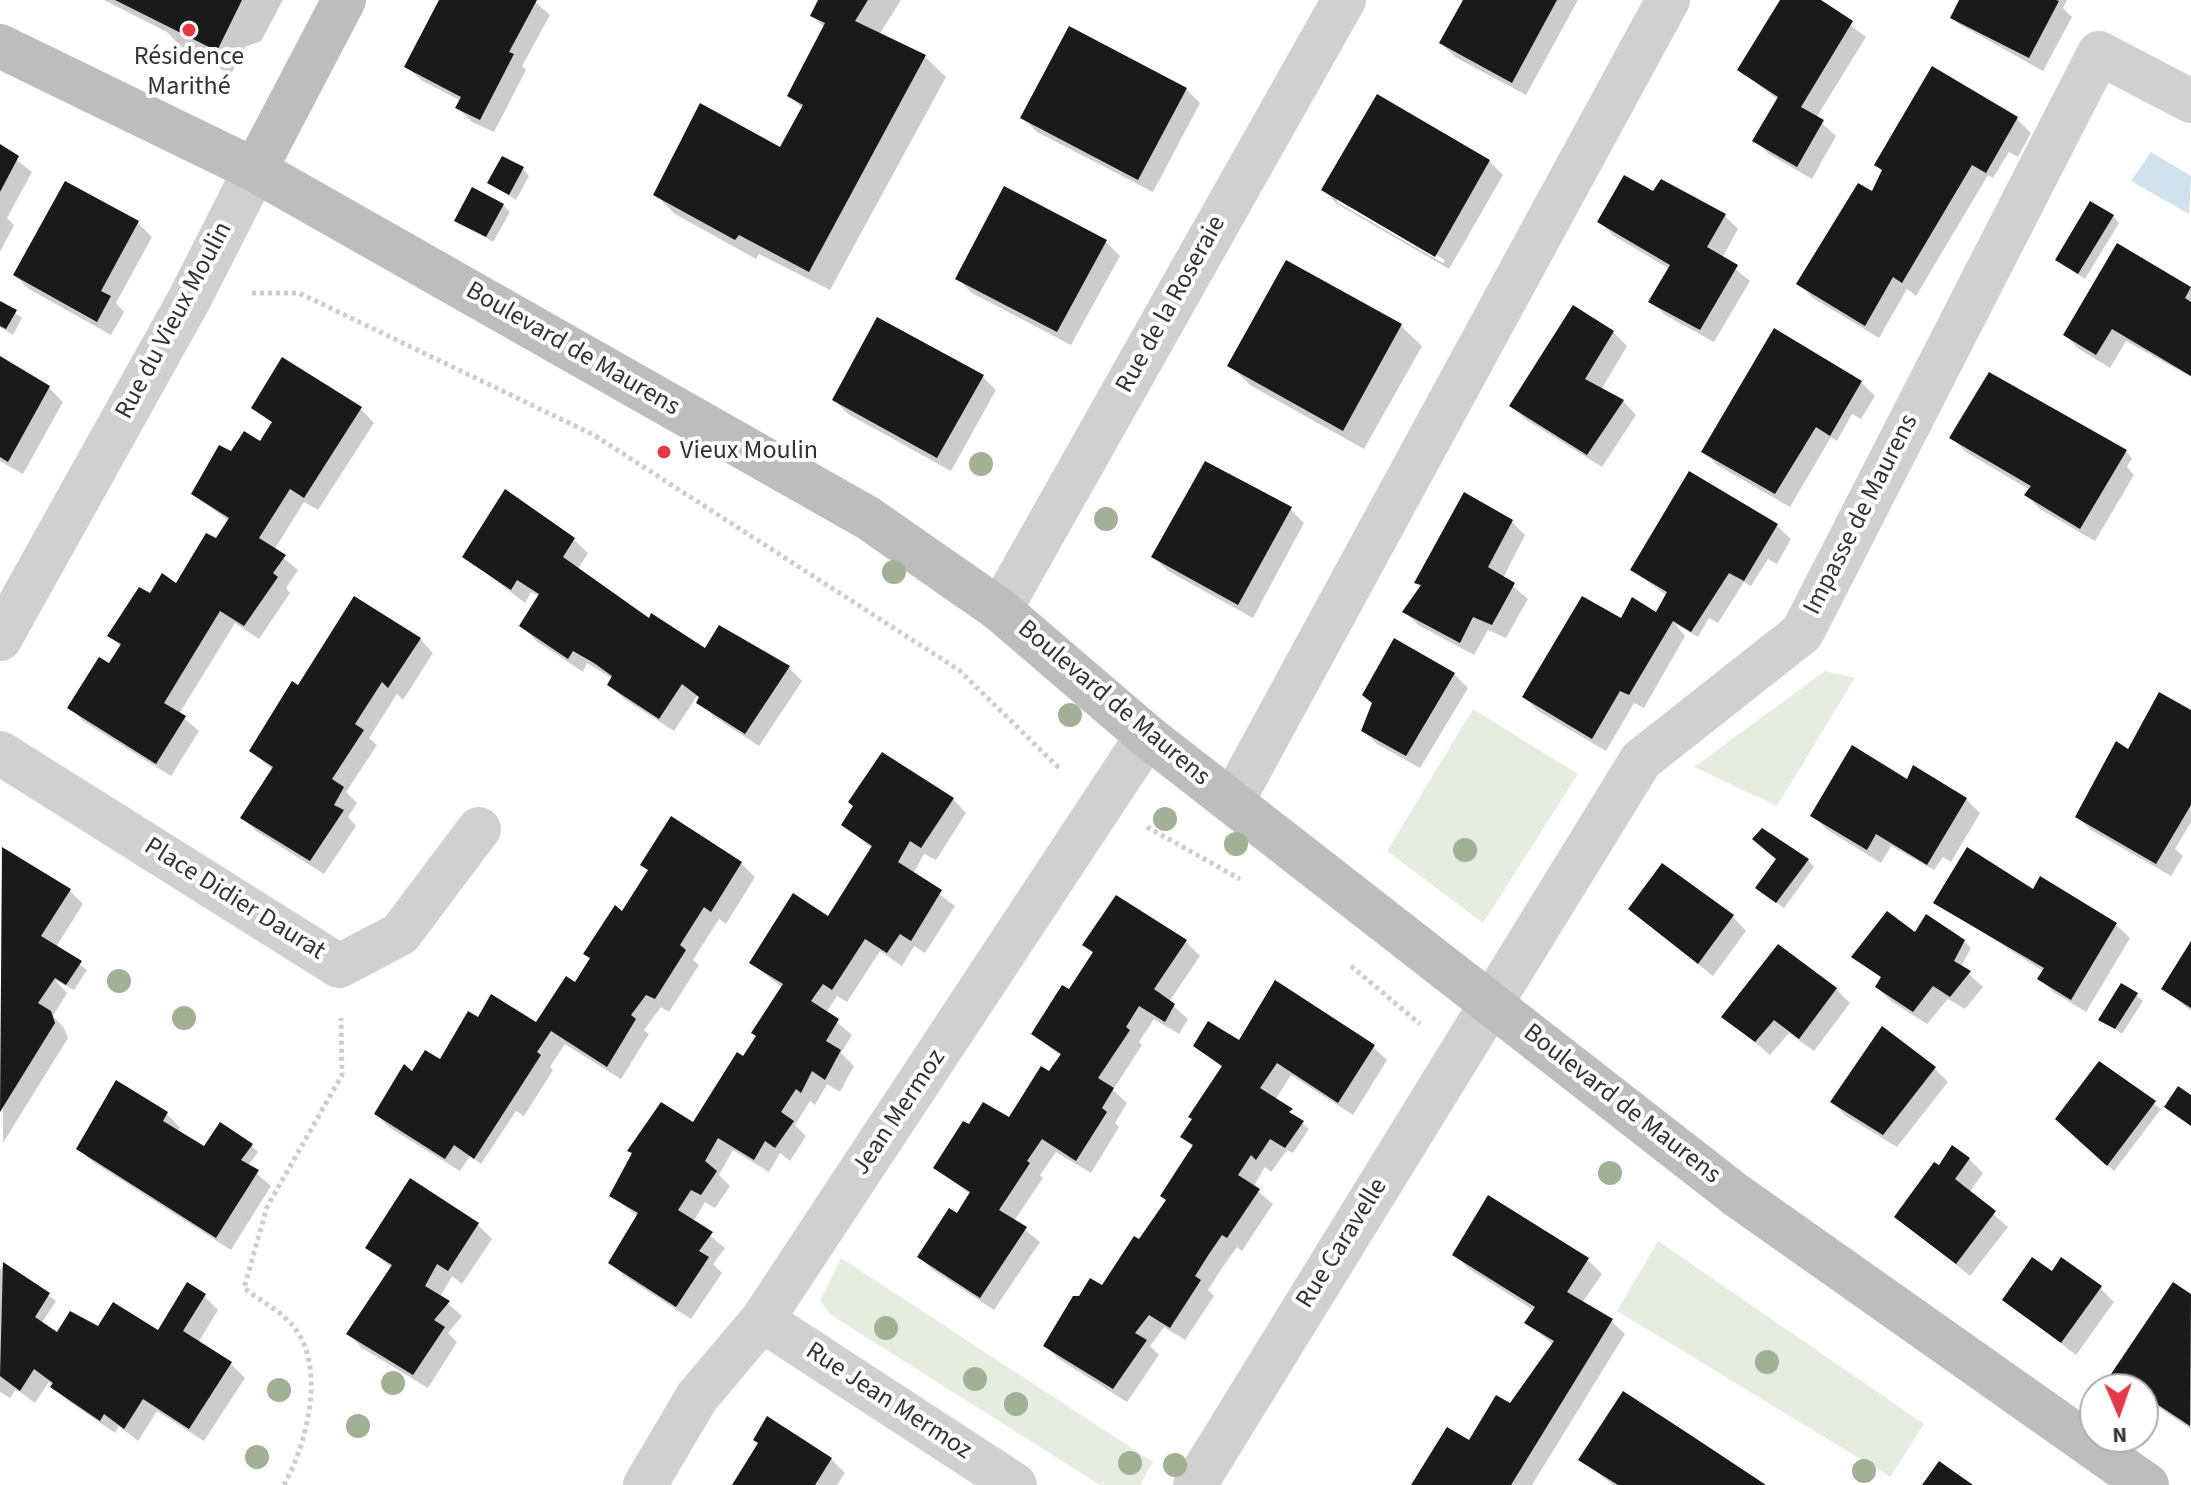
<!DOCTYPE html>
<meta charset="utf-8">
<style>
body{margin:0}
#map{position:relative;width:2191px;height:1485px;overflow:hidden;background:#fff;font-family:"Source Sans 3",sans-serif}
canvas{display:block}
.north{position:absolute;left:2079px;top:1373px;width:80px;height:80px;box-sizing:border-box;background:#fff;border:2px solid #adadad;border-radius:50%;rotate:178deg;font-size:22px;font-weight:700;line-height:32px;text-align:center;color:#333}
.north::after{content:'';display:block;margin:auto;width:28px;height:36px;background:#e63946;clip-path:polygon(50% 0,100% 100%,50% 72%,0 100%)}
</style>
<div id="map">
<canvas width="2191" height="1485"></canvas>
<div class="north">N</div>
</div>
<script>
const context = document.querySelector('canvas').getContext('2d');
context.lineJoin = 'round';
function fill(path, color) {
  context.fillStyle = color;
  context.fill(path, 'evenodd');
}
function trace(path, color, width, dash) {
  context.strokeStyle = color;
  context.lineWidth = width;
  context.lineCap = dash ? 'butt' : 'round';
  context.setLineDash(dash || []);
  context.stroke(path);
}
function drawText(font, color, halo, rows, align = 'center') {
  context.font = font + ' "Source Sans 3",sans-serif';
  context.lineWidth = 8;
  context.setLineDash([]);
  context.textBaseline = 'middle';
  context.strokeStyle = halo;
  context.fillStyle = color;
  for (const [text, x, y, turn = 0] of rows) {
    context.save();
    context.translate(x, y);
    context.rotate((+turn || 0) * Math.PI / 180);
    context.textAlign = isNaN(turn) ? turn : align;
    if (halo) context.strokeText(text, 0, 0);
    context.fillText(text, 0, 0);
    context.restore();
  }
}
fill(new Path2D(`
 M1825,671L1855,678L1777,806L1694,767Z
 M1473,709L1578,774L1483,923L1387,851Z
 M1658,1241L1924,1424L1890,1477L1617,1311Z
 M841,1258L1153,1462L1140,1485H1100L831,1315L820,1301Z`), '#e6ecdf');
fill(new Path2D(`
 M2151,152L2191,176L2189,214L2131,181Z`), '#cfe2ee');
fill(new Path2D(`
 M104,0H283L261,41L245,47L231,74L185,51L167,32Z
 M441,0H533L550,15L522,66L526,70L494,132L472,122L458,108L461,101L421,80L407,67Z
 M829,0H901L879,35L925,57L946,77L830,290L759,254L756,259L675,214L655,194L780,150L803,109L789,95L825,28L812,16Z
 M1465,0H1578L1526,95L1455,57L1441,43Z
 M1782,0H1817L1866,37L1816,118L1836,136L1812,179L1769,154L1755,140L1778,100L1740,70Z
 M1961,0H2067L2063,8L2072,17L2043,71L1959,24L1952,17Z
 M1933,69L2017,119L2031,133L2018,157L2009,152L1993,178L1988,175L1916,296L1907,289L1879,338L1813,298L1799,284L1873,194L1883,172L1877,165Z
 M1186,89L1200,103L1153,192L1037,132L1023,118Z
 M0,147L32,172L7,218L14,225L0,252Z
 M1489,161L1503,175L1449,269L1337,204L1323,190ZM1337,197L1445,260L1443,263L1337,202Z
 M523,169L529,176L516,200L489,183Z
 M66,183L138,223L152,237L116,303L124,312L111,335L29,289L15,275Z
 M1653,194L1724,215L1738,229L1722,258L1750,281L1714,342L1665,315L1651,302L1670,269L1614,236L1600,222Z
 M503,205L510,212L493,242L456,220Z
 M2113,216L2119,223L2085,279L2057,260Z
 M1106,242L1120,256L1071,345L972,293L958,279Z
 M2118,246L2191,289V377L2126,341L2110,368L2079,349L2065,335Z
 M1286,263L1401,326L1422,346L1364,449L1250,385L1230,365Z
 M0,303L22,318L13,335L0,327Z
 M1574,307L1613,332L1627,346L1601,390L1623,401L1636,415L1602,467L1525,419L1511,405Z
 M0,359L49,388L63,402L23,474L0,461Z
 M983,377L996,390L951,471L848,414L834,400Z
 M1861,382L1875,396L1861,419L1852,414L1837,441L1831,437L1790,507L1717,465L1704,451Z
 M253,408L361,409L374,423L318,510L304,502L274,550L298,570L286,588L290,593L259,639L235,623L179,714L199,731L171,776L83,721L70,707L122,648L110,636L150,596L176,586L230,522L193,494L231,454L260,443L274,423Z
 M1952,438L2126,452L2132,458L2127,467L2134,475L2095,541L2040,509L2026,495L2030,490L1966,452Z
 M1290,509L1304,523L1253,618L1168,571L1154,557Z
 M1511,521L1525,535L1503,578L1528,599L1506,638L1488,630L1474,655L1418,625L1405,612L1421,588L1416,582Z
 M1777,526L1791,539L1777,564L1768,559L1751,586L1744,582L1718,623L1709,618L1698,637L1675,624L1685,636L1644,708L1634,703L1606,751L1538,711L1524,697L1622,621L1657,614L1667,596L1632,570Z
 M574,540L588,553L578,569L650,621L706,651L789,668L802,681L759,746L713,716L697,696L674,731L623,698L609,685L613,679L610,677L587,663L583,672L535,640L522,626L540,597L531,592L525,603L465,557Z
 M420,639L433,653L403,700L397,694L369,738L377,745L346,792L357,803L348,817L356,826L324,874L256,831L242,817L273,770L251,751L299,688Z
 M1454,674L1468,688L1420,768L1377,744L1363,730Z
 M2191,713V822L2175,849L2183,856L2171,876L2091,830L2077,817L2128,752Z
 M1907,782L1966,799L1980,813L1951,862L1943,857L1934,870L1891,846L1881,863L1826,829L1813,815Z
 M953,799L966,813L936,860L924,854L913,874L955,906L925,953L914,946L902,966L880,951L847,1002L837,996L826,1013L852,1035L841,1053L854,1066L840,1092L827,1084L815,1105L810,1101L795,1125L806,1136L790,1161L780,1153L769,1172L733,1150L719,1175L730,1186L715,1208L705,1202L693,1222L725,1248L713,1264L722,1273L691,1319L624,1276L610,1262L638,1217L611,1195L694,1124L758,1037L783,988L751,963L829,919L873,849L843,825Z
 M3,850L69,890L83,904L56,947L87,970L74,990L55,980L67,993L53,1016L64,1028L68,1038L3,1143Z
 M1808,860L1814,867L1784,908L1764,894Z
 M741,863L755,877L726,924L719,919L693,960L699,965L669,1012L661,1007L644,1030L649,1034L621,1079L565,1044L550,1067L553,1070L524,1116L516,1111L481,1164L470,1156L460,1171L390,1128L376,1114L413,1074L440,1062L479,1019L536,1025L575,984L591,960L586,954L622,914Z
 M2034,891L2116,925L2130,938L2086,1012L2053,992L2039,978L2044,972L1936,902Z
 M1117,897L1186,942L1200,956L1169,1002L1188,1019L1179,1034L1154,1019L1139,1042L1142,1045L1113,1090L1127,1103L1115,1123L1119,1127L1091,1173L1056,1152L1040,1175L1043,1178L1014,1221L1040,1242L994,1310L933,1270L919,1257L958,1216L971,1195L935,1168L969,1127L1010,1120L1062,1057L1033,1034L1069,992L1094,954L1084,945Z
 M1630,909L1733,917L1746,931L1713,976Z
 M1923,939L1964,941L1971,948L1961,967L1983,987L1965,1009L1948,999L1927,1024L1891,1001L1877,987L1883,979L1854,957Z
 M2191,945V1011L2163,988Z
 M1836,989L1850,1003L1814,1051L1789,1033L1770,1055L1724,1016Z
 M2136,995L2143,1001L2122,1034L2101,1019Z
 M1240,1043L1373,1047L1387,1060L1353,1115L1291,1075L1275,1100L1309,1129L1293,1153L1287,1150L1271,1172L1265,1167L1253,1187L1273,1204L1242,1251L1237,1247L1222,1268L1208,1290L1214,1296L1185,1340L1164,1327L1150,1346L1159,1355L1127,1402L1059,1359L1045,1345L1080,1298L1103,1288L1167,1201L1194,1148L1183,1137L1223,1068L1196,1045Z
 M2099,1064L2161,1109L2114,1171L2057,1119Z
 M1934,1068L1948,1082L1897,1147L1846,1116L1832,1102Z
 M167,1114L180,1128L177,1133L205,1149L251,1145L258,1152L248,1166L271,1186L231,1250L93,1162L79,1149Z
 M1969,1159L1983,1173L1969,1193L2008,1227L1970,1276L1897,1217L1940,1168Z
 M1489,1197L1588,1260L1602,1274L1582,1303L1611,1321L1625,1334L1532,1485H1414L1511,1406L1554,1345L1527,1323L1535,1311L1469,1269L1455,1255Z
 M478,1225L492,1239L462,1284L452,1276L440,1297L462,1316L448,1333L457,1342L428,1388L362,1348L349,1334L392,1268L368,1248Z
 M3,1265L56,1301L41,1324L57,1335L111,1338L158,1333L204,1296L218,1310L198,1343L231,1364L245,1378L204,1441L157,1411L138,1441L119,1426L115,1433L67,1400L49,1382L35,1403L16,1389L10,1398L0,1392V1270Z
 M2173,1285L2191,1297V1429L2143,1397V1389H2130L2114,1373Z
 M2100,1288L2114,1302L2076,1355L2004,1299Z
 M831,1459L845,1473L837,1485H734Z
 M1581,1460L1762,1485H1613Z`), '#0003');
fill(new Path2D(`
 M115,0H242L217,51Z
 M439,0H537L509,52L514,54L480,120L455,108L461,97L404,67Z
 M818,0H868L855,21L926,55L809,272L739,235L735,240L653,195L700,103L780,147L803,105L787,96L825,23L810,16Z
 M1463,0H1557L1512,83L1439,43Z
 M1780,0H1821L1853,21L1801,107L1824,120L1797,167L1752,141L1778,97L1737,70Z
 M1959,0H2056L2059,1L2029,58L1950,18Z
 M1069,26L1187,88L1138,180L1020,118Z
 M1932,66L2018,117L1986,173L1972,165L1902,283L1893,277L1865,326L1796,284L1858,183L1872,191L1882,170L1874,165Z
 M1377,94L1490,160L1435,257L1321,190Z
 M0,144L19,156L0,192Z
 M502,156L524,167L509,195L487,183Z
 M1624,175L1653,191L1661,179L1726,214L1707,247L1738,265L1700,330L1648,302L1670,265L1597,222Z
 M65,181L139,221L101,291L111,296L97,322L13,275Z
 M1004,186L1107,240L1057,332L955,279Z
 M472,187L504,204L486,237L454,221Z
 M2090,201L2114,215L2078,274L2055,260Z
 M2117,243L2191,287L2185,298L2191,302V376L2112,329L2096,355L2063,335Z
 M1286,260L1402,324L1343,431L1227,366Z
 M0,301L17,310L6,329L0,326Z
 M1573,305L1614,331L1585,379L1624,400L1587,455L1509,406Z
 M877,317L984,375L937,458L832,400Z
 M1774,328L1862,381L1830,436L1816,427L1775,494L1701,452Z
 M0,356L50,386L8,462L0,457Z
 M282,357L362,407L304,498L290,489L259,538L286,555L273,573L278,577L244,626L220,611L164,703L186,716L156,764L67,708L99,657L109,663L121,644L107,636L139,587L150,593L162,573L176,583L206,533L216,538L229,518L191,494L219,445L231,451L244,431L260,441L272,422L251,408Z
 M1989,372L2127,450L2080,529L2024,495L2031,486L1949,438Z
 M1205,461L1292,507L1238,605L1151,557Z
 M1689,471L1778,524L1744,581L1729,573L1691,632L1673,621L1629,695L1620,691L1592,739L1522,697L1582,596L1621,618L1632,597L1656,612L1667,592L1630,570Z
 M505,489L575,538L563,557L649,618L651,613L705,648L719,625L790,666L745,734L696,703L699,697L682,684L659,719L607,685L612,676L594,663L573,651L568,659L519,626L539,594L517,580L511,590L462,557Z
 M1464,492L1513,520L1488,567L1515,583L1492,625L1473,617L1460,643L1402,612L1421,585L1414,583Z
 M354,596L421,638L388,688L382,682L355,724L364,730L332,779L344,787L334,805L344,810L310,861L240,818L273,767L249,751L292,681L298,685Z
 M1394,638L1455,673L1406,756L1361,731L1372,703L1362,695Z
 M2159,692L2191,710V805L2156,864L2075,817L2116,741L2128,749Z
 M1852,745L1907,779L1913,765L1967,798L1927,865L1876,834L1867,850L1810,816Z
 M882,752L954,798L921,848L910,841L898,862L942,890L911,941L900,934L887,953L865,939L832,990L823,984L811,1001L839,1019L826,1041L841,1050L825,1080L812,1071L801,1093L796,1089L781,1112L794,1121L775,1148L765,1141L754,1160L718,1138L705,1161L717,1171L701,1195L691,1190L678,1210L713,1232L699,1251L709,1257L676,1307L608,1263L638,1213L609,1196L632,1153L627,1151L661,1102L693,1122L737,1052L743,1056L756,1036L751,1033L783,984L749,963L793,893L828,916L872,846L841,825L853,806L848,802Z
 M671,816L742,862L711,912L704,907L680,945L686,950L655,999L646,995L631,1015L636,1019L607,1067L551,1031L537,1052L541,1055L474,1159L454,1145L445,1159L374,1114L404,1064L412,1071L425,1050L440,1059L468,1011L478,1017L491,994L536,1022L566,976L575,982L590,958L583,954L615,905L622,911L648,870L640,865Z
 M1762,828L1809,859L1776,903L1755,888L1776,859L1752,839Z
 M2,847L71,889L41,936L82,961L66,985L55,978L38,1003L51,1011L55,1023L0,1112Z
 M1967,847L2033,889L2040,876L2117,923L2071,1000L2037,979L2044,968L1933,903Z
 M1662,863L1734,915L1698,964L1628,909Z
 M1116,895L1187,940L1154,989L1175,1004L1165,1022L1139,1006L1126,1027L1130,1030L1098,1078L1114,1088L1102,1108L1107,1112L1076,1161L1042,1139L1027,1161L1030,1163L999,1210L1027,1227L980,1298L917,1257L949,1208L957,1213L970,1192L933,1168L963,1121L969,1124L983,1102L1009,1117L1041,1066L1049,1071L1061,1054L1031,1034L1062,985L1069,989L1093,952L1082,945Z
 M1887,911L1915,932L1926,914L1965,940L1954,961L1971,971L1950,997L1933,986L1913,1012L1875,987L1881,977L1851,957Z
 M2191,941V1008L2161,989Z
 M1778,944L1837,988L1799,1039L1774,1020L1755,1042L1721,1017Z
 M1275,980L1375,1045L1338,1103L1277,1063L1260,1088L1293,1109L1289,1112L1304,1121L1285,1148L1270,1139L1256,1160L1251,1155L1238,1175L1260,1189L1227,1238L1222,1235L1209,1254L1195,1276L1201,1280L1170,1328L1149,1315L1135,1333L1147,1340L1113,1389L1043,1346L1073,1296H1079L1090,1278L1102,1285L1134,1236L1139,1239L1166,1200L1160,1196L1193,1145L1180,1137L1192,1119L1188,1117L1222,1066L1193,1046L1208,1021L1239,1040Z
 M2121,983L2138,993L2115,1029L2098,1020Z
 M1882,1026L1936,1067L1883,1135L1830,1102Z
 M2099,1061L2156,1101L2107,1166L2055,1119Z
 M116,1080L168,1112L163,1121L204,1146L220,1122L253,1144L241,1160L259,1170L216,1238L76,1149Z
 M2178,1086L2191,1095V1126L2164,1107Z
 M1952,1145L1970,1158L1955,1179L1996,1211L1956,1264L1894,1217L1934,1162L1939,1165Z
 M410,1178L479,1223L448,1271L437,1264L425,1286L450,1301L434,1320L445,1327L413,1375L346,1334L392,1265L365,1248Z
 M1488,1195L1589,1258L1567,1292L1613,1319L1511,1485H1411L1447,1427L1469,1440L1496,1395L1510,1403L1554,1341L1524,1323L1535,1307L1452,1255Z
 M2032,1257L2052,1271L2061,1257L2102,1286L2061,1343L2002,1300Z
 M3,1262L50,1293L35,1317L57,1332L70,1311L98,1326L113,1302L158,1330L187,1282L206,1294L183,1331L232,1362L189,1429L143,1399L124,1429L104,1414L100,1421L50,1387L53,1383L34,1369L20,1391L0,1376Z
 M2173,1282L2191,1294L2190,1426L2143,1395V1389H2135L2111,1374Z
 M1623,1391L1689,1434L1766,1485H1618L1578,1460Z
 M767,1416L832,1458L815,1485H732L758,1443L753,1440Z
 M1939,1461L1973,1485H1922Z`), '#1a1a1a');
trace(new Path2D(`
 M252,293H299L594,435L959,670L1061,770
 M1147,827L1240,879
 M1351,966L1420,1024
 M284,1485C307,1444 327,1366 293,1326C281,1311 259,1300 244,1288L267,1207L342,1075L341,1018`), '#cdcdcd', 5, [4, 4]);
trace(new Path2D(`
 M1000,610L1344,0
 M0,639L190,298L255,170
 M0,753L339,966L400,934L479,829
 M1232,802L1668,0
 M762,1320L1015,1485
 M645,1485L697,1397L762,1320L1147,736
 M1195,1485L1641,760L1802,633L2099,53L2191,101`), '#d0d0d0', 44);
trace(new Path2D(`
 M0,46L255,170L868,518L1000,610L1147,736L1736,1195L2147,1485
 M255,170L344,0`), '#bdbdbd', 44);
context.fillStyle = '#a2b095';
for (const [x, y] of [
 [981,464],
 [1106,519],
 [894,572],
 [1070,715],
 [1165,819],
 [1236,844],
 [1465,850],
 [119,981],
 [184,1018],
 [1610,1173],
 [886,1328],
 [1767,1362],
 [975,1379],
 [393,1383],
 [279,1390],
 [1016,1404],
 [358,1426],
 [257,1457],
 [1130,1463],
 [1175,1465],
 [1864,1471]
]) {
  context.beginPath();
  context.arc(x, y, 12, 0, 2 * Math.PI);
  context.fill();
}
for (const [x, y, r, color] of [
 [189,30,8,"#e63946"],
 [664,452,8,"#e63946"]
]) {
  const dot = new Path2D();
  dot.arc(x, y, r, 0, 2 * Math.PI);
  context.fillStyle = color;
  context.fill(dot);
  trace(dot, '#fff', 3);
}
drawText('26px', '#333', '#fff', [
 ["Résidence",189,58],
 ["Marithé",189,88],
 ["Vieux Moulin",680,452,"left"]
]);
drawText('26px', '#333', '#fff', [
 ["Rue de la Roseraie",1172,305,-61],
 ["Rue du Vieux Moulin",175,321,-62],
 ["Boulevard de Maurens",572,350,30],
 ["Impasse de Maurens",1862,515,-63],
 ["Boulevard de Maurens",1113,704,40],
 ["Place Didier Daurat",234,900,32],
 ["Boulevard de Maurens",1621,1105,38],
 ["Jean Mermoz",900,1113,-56],
 ["Rue Caravelle",1343,1244,-58],
 ["Rue Jean Mermoz",888,1402,33]
]);
</script>
